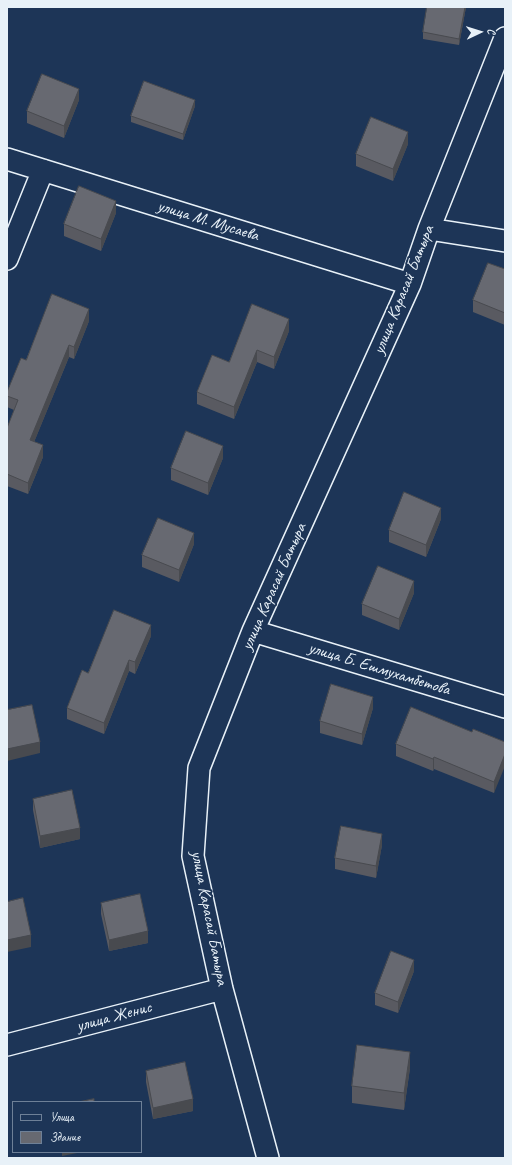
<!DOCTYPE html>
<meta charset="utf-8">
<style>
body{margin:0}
#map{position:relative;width:512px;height:1165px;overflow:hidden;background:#1d3557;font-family:Caveat,sans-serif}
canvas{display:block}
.frame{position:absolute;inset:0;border:8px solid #e8f1f8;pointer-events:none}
.legend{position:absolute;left:12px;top:1101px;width:130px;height:52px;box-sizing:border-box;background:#1d3557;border:1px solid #6e8097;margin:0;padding:5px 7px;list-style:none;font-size:12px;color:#e8f1f8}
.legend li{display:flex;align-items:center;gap:8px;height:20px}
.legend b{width:20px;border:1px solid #6e8097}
.north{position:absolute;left:460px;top:12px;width:40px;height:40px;-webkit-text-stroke:3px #1d3557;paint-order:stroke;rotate:86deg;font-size:11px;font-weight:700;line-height:16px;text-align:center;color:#e8f1f8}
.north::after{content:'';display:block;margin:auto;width:14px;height:18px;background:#e8f1f8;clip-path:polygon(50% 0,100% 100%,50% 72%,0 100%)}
</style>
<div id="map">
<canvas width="512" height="1165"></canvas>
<div class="frame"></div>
<ul class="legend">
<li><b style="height:5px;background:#1d3557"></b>Улица</li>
<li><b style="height:11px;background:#676971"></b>Здание</li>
</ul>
<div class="north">С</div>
</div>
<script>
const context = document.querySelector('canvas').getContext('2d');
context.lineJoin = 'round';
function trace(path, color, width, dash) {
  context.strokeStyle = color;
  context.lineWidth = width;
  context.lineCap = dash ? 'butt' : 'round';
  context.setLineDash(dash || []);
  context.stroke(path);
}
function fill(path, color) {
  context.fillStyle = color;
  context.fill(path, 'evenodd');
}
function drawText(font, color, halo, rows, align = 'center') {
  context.font = font + ' Caveat,sans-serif';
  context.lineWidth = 4;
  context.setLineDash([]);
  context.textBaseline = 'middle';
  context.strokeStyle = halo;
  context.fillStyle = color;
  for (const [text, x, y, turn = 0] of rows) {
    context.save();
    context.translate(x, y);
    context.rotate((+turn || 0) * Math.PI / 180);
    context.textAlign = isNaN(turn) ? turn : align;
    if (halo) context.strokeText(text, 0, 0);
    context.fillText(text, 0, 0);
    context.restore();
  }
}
const minor = new Path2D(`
 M7,159L410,284
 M429,229L505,241
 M7,259L43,170
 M253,631L505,707
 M7,1045L222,989
 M268,1158L222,989L193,856L199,768L253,631L410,284L429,229L505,38`);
trace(minor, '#e8f1f8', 24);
trace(minor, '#1d3557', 21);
fill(new Path2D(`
 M466,7L459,45L423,39V32Z
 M79,100L64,138L27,123V111Z
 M195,106L183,140L131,122V116Z
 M408,144L393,181L356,166V154Z
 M116,213L101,251L64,236V224Z
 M505,269V325L473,312V300Z
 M89,321L74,359L69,357L34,442L43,457L28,494L7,486V428L14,410L7,407V392L26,360Z
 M289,331L274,369L257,362L234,419L197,404V392L229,362Z
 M223,458L208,495L171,480V468Z
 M441,519L426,557L389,542V530Z
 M194,544L179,582L142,567V555Z
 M414,593L399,630L362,615V604Z
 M151,636L135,674L129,671L104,734L67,719V708L88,673Z
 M373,708L362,745L320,733V721Z
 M472,732L505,742L494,793L434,769L433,771L396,756V744Z
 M33,799L80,839L40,848L33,810Z
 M382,845L376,878L335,869V858Z
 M101,903L148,943L109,951L101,914Z
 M414,971L398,1013L375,1005V993Z
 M410,1068L404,1110L352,1103V1086Z
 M146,1071L193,1111L153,1119L146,1082Z`), '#595a61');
fill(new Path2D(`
 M465,7H466L459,45V39Z
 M79,89V100L64,138V126Z
 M195,100V106L183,140V134Z
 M408,132V144L393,181V169Z
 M116,201V213L101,251V239Z
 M89,309V321L74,359V347Z
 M289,319V331L274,369V357Z
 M69,345V357L30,452V440Z
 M257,350V362L234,419V407Z
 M43,445V457L28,494V483Z
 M223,446V458L208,495V483Z
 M441,508V519L426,557V545Z
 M194,533V544L179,582V570Z
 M414,581V593L399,630V619Z
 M151,625V636L135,674V662Z
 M129,660V671L104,734V723Z
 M373,697V708L362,745V734Z
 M40,742V753L7,761V749Z
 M505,754V766L494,793V782Z
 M434,757V769L433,771V759Z
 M80,828V839L40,848V836Z
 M382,834V845L376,878V866Z
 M148,931V943L109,951V940Z
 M31,935V947L7,952V940Z
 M414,960V971L398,1013V1002Z
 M410,1052V1068L404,1110V1093Z
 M193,1099V1111L153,1119V1108Z
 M62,1152H82L62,1156Z`), '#484a4f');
const building = new Path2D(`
 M427,7H465L459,39L423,32Z
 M42,74L79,89L64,126L27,111Z
 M144,81L195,100L183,134L131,116Z
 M371,117L408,132L393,169L356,154Z
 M79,186L116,201L101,239L64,224Z
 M488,263L505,269V313L473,300Z
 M52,294L89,309L74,347L69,345L30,440L43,445L28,483L7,474V428L18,400L7,396V392L21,358L26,360Z
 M252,304L289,319L274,357L257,350L234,407L197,392L212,355L229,362Z
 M186,431L223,446L208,483L171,468Z
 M404,492L441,508L426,545L389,530Z
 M158,518L194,533L179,570L142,555Z
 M378,566L414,581L399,619L362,604Z
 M114,610L151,625L135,662L129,660L104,723L67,708L82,670L88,673Z
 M331,684L373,697L362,734L320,721Z
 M32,705L40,742L7,749V710Z
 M411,707L472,732L473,729L505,742V754L494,782L434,757L433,759L396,744Z
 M72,790L80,828L40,836L33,799Z
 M341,826L382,834L376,866L335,858Z
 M140,894L148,931L109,940L101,903Z
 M23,898L31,935L7,940V902Z
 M391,951L414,960L398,1002L375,993Z
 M357,1045L410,1052L404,1093L352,1086Z
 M185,1062L193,1099L153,1108L146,1071Z
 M94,1099V1102H79Z`);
fill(building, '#676971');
trace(building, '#484a4f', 1);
drawText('17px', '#e8f1f8', '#1d3557', [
 ["улица М. Мусаева",208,221,17],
 ["улица Карасай Батыра",404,290,-68],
 ["улица Карасай Батыра",274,587,-66],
 ["улица Б. Ешмухамбетова",379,669,17],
 ["улица Карасай Батыра",209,918,79],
 ["улица Женис",114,1017,-15]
]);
</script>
